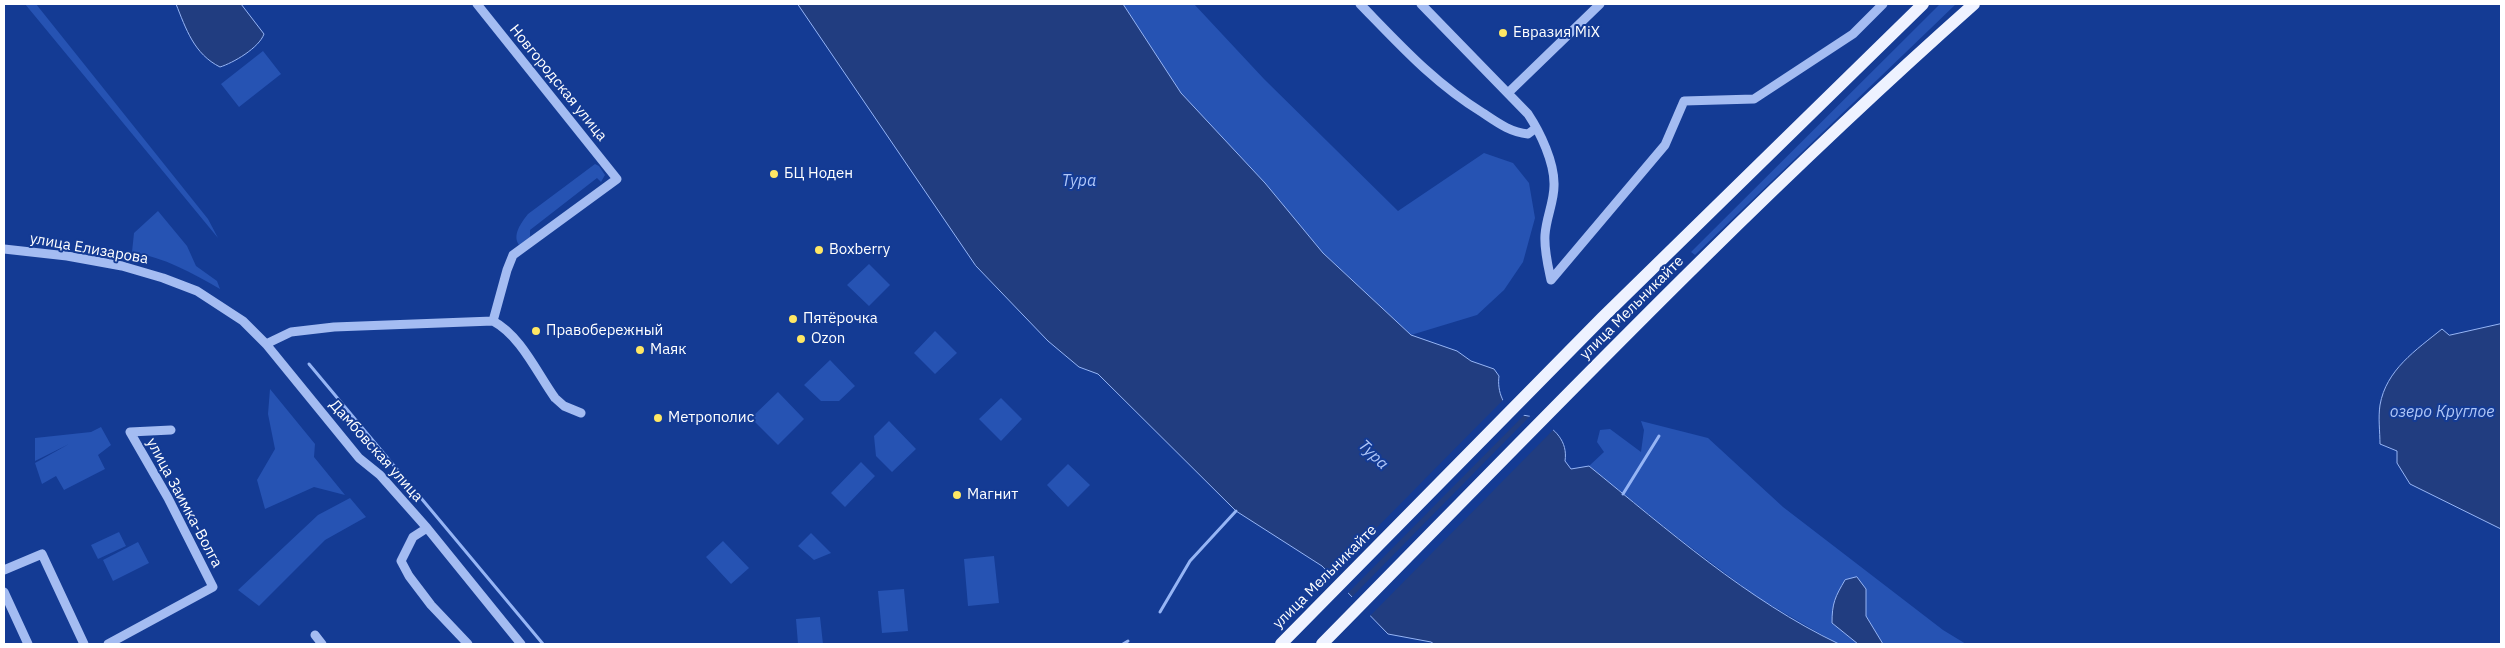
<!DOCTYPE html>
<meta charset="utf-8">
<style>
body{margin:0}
#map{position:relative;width:2505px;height:648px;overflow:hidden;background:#143b94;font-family:"IBM Plex Sans",sans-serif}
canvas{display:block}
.frame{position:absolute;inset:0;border:5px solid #fff;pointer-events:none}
</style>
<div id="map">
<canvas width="2505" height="648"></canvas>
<div class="frame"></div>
</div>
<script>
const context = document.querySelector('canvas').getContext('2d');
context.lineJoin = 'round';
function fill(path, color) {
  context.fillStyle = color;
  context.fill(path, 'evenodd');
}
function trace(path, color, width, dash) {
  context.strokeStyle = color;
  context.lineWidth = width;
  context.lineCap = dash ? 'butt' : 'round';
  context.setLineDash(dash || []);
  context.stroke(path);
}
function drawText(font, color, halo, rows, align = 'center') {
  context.font = font + ' "IBM Plex Sans",sans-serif';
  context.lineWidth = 4;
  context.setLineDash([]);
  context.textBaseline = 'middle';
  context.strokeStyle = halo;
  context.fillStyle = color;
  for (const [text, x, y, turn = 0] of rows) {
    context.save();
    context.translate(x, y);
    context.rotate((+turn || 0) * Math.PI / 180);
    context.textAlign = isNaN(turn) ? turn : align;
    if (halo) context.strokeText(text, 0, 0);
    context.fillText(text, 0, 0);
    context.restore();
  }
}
fill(new Path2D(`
 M25,4H36L208,219L218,238Z
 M1123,4H1194L1264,79L1398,211L1484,153L1513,163L1529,183L1535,218L1523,262L1504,290L1477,315L1411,335L1323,253L1265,183L1181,94Z
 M1940,4H1956L1695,255L1691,252Z
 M263,51L281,74L239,107L221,84Z
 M595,164L599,166L605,175L601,182L597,178L530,230V239L519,245C512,235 521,223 528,214Z
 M158,211L187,246L196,266L217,281L220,289C191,272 165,258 132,252L134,233Z
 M869,264L890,285L869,306L847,285Z
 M935,331L957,353L935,374L914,353Z
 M830,360L855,386L839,401H821L804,385Z
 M270,389L315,444L314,457L345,495L314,487L265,509L257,480L275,449L268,414Z
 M778,392L804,419L778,445L751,418Z
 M1001,398L1022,419L1001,441L979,419Z
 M889,421L916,449L892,472L876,456L874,436Z
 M1641,421L1708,438L1783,507L1943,630L1966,644H1883L1866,616V589L1858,644L1836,643L1757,597L1677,537L1589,466L1604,452L1597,442L1600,430L1610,429L1641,452L1644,430Z
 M101,427L111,445L98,455L105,469L64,490L56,476L42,484L35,463L69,444L35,461V438L91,432Z
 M861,462L875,476L845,507L831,493Z
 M1068,464L1090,485L1068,507L1047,485Z
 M350,498L366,517L325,540L259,606L238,590L318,515Z
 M119,532L126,546L98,559L91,545Z
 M811,533L831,553L814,560L798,546Z
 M723,541L749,568L731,584L706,557Z
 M138,542L149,563L113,581L103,560Z
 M994,556L999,603L968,606L964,559Z
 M904,589L908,631L882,633L878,591Z
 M820,617L823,644H798L796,619Z`), '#2653b3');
const water = new Path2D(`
 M176,4H241L264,34C259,48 233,63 220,67C194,54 186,29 176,4Z
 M798,4H1123L1181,93L1265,183L1323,253L1411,335L1457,351L1471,361L1494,369L1499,376C1497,391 1503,409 1519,414C1525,416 1533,416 1538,419C1555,429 1568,441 1565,461L1571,469L1589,466C1668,530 1747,600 1839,644H1434L1431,642L1388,634L1322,566L1236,511L1098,374L1079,367L1048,341L976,266Z
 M2501,324V529L2410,484L2397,463V451L2380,444C2380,432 2378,418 2380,405C2386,370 2416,350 2442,329L2449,335Z
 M1857,577L1866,589V616L1883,644H1858L1832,623C1832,603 1835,597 1845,580Z`);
fill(water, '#213d80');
trace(water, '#96b5f5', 1);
fill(new Path2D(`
 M1505,398L1509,405L1526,413L1346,595L1328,577Z
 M1532,414L1539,416L1554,429L1368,618L1350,599Z`), '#143b94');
trace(new Path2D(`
 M309,364L543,644
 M1623,494L1659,436
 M1160,612L1190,561L1236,511
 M1123,644L1128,641`), '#96b5f5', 3);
trace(new Path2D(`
 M477,4L617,179L513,255L507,270L493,321
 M1360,4C1400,45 1434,83 1483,113C1498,123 1510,132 1528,134L1536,128
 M1421,4L1528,114C1540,132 1555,163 1554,186C1554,202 1546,218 1545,235C1544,250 1548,266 1551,280
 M1508,93L1600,4
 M4,249L67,256L122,266L163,278L197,291L243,321L266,344L359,458L380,475L427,528L521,644
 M1551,280L1665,145L1684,101L1754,99L1853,34L1883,4
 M266,344L291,332L334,327L493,321C521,336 537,373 555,398L564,406L581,413
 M427,528L413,537L401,561L409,576L431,605L468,644
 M4,570L42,554L84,644
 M4,592L28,644
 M315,635L322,644
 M108,644L213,587L168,498L130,432L171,430`), '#a4bcf2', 9);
trace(new Path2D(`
 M1281,644L1602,318L1923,4
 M1322,644C1536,427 1746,206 1974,4`), '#eef2ff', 12);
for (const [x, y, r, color] of [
 [1503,33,5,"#ffe764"],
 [774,174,5,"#ffe764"],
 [819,250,5,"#ffe764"],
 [793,319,5,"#ffe764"],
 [536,331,5,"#ffe764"],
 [801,339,5,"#ffe764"],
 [640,350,5,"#ffe764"],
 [658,418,5,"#ffe764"],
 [957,495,5,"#ffe764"]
]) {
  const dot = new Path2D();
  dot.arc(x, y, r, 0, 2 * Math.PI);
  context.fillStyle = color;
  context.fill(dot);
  trace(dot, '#143b94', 2);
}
drawText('15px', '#fff', '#143b94', [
 ["Евразия MiX",1513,33],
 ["БЦ Ноден",784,174],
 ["Boxberry",829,250],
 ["Пятёрочка",803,319],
 ["Правобережный",546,331],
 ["Ozon",811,339],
 ["Маяк",650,350],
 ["Метрополис",668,418],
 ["Магнит",967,495]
], 'left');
drawText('15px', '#fff', '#143b94', [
 ["Новгородская улица",558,83,51],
 ["улица Елизарова",89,249,10],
 ["улица Мельникайте",1632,308,-45],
 ["Дамбовская улица",376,451,48],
 ["улица Заимка-Волга",184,503,62],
 ["улица Мельникайте",1325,577,-45]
]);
drawText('italic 16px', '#b0c7f8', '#143b94', [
 ["Тура",1079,181],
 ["озеро Круглое",2442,412],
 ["Тура",1373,455,44]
]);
</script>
